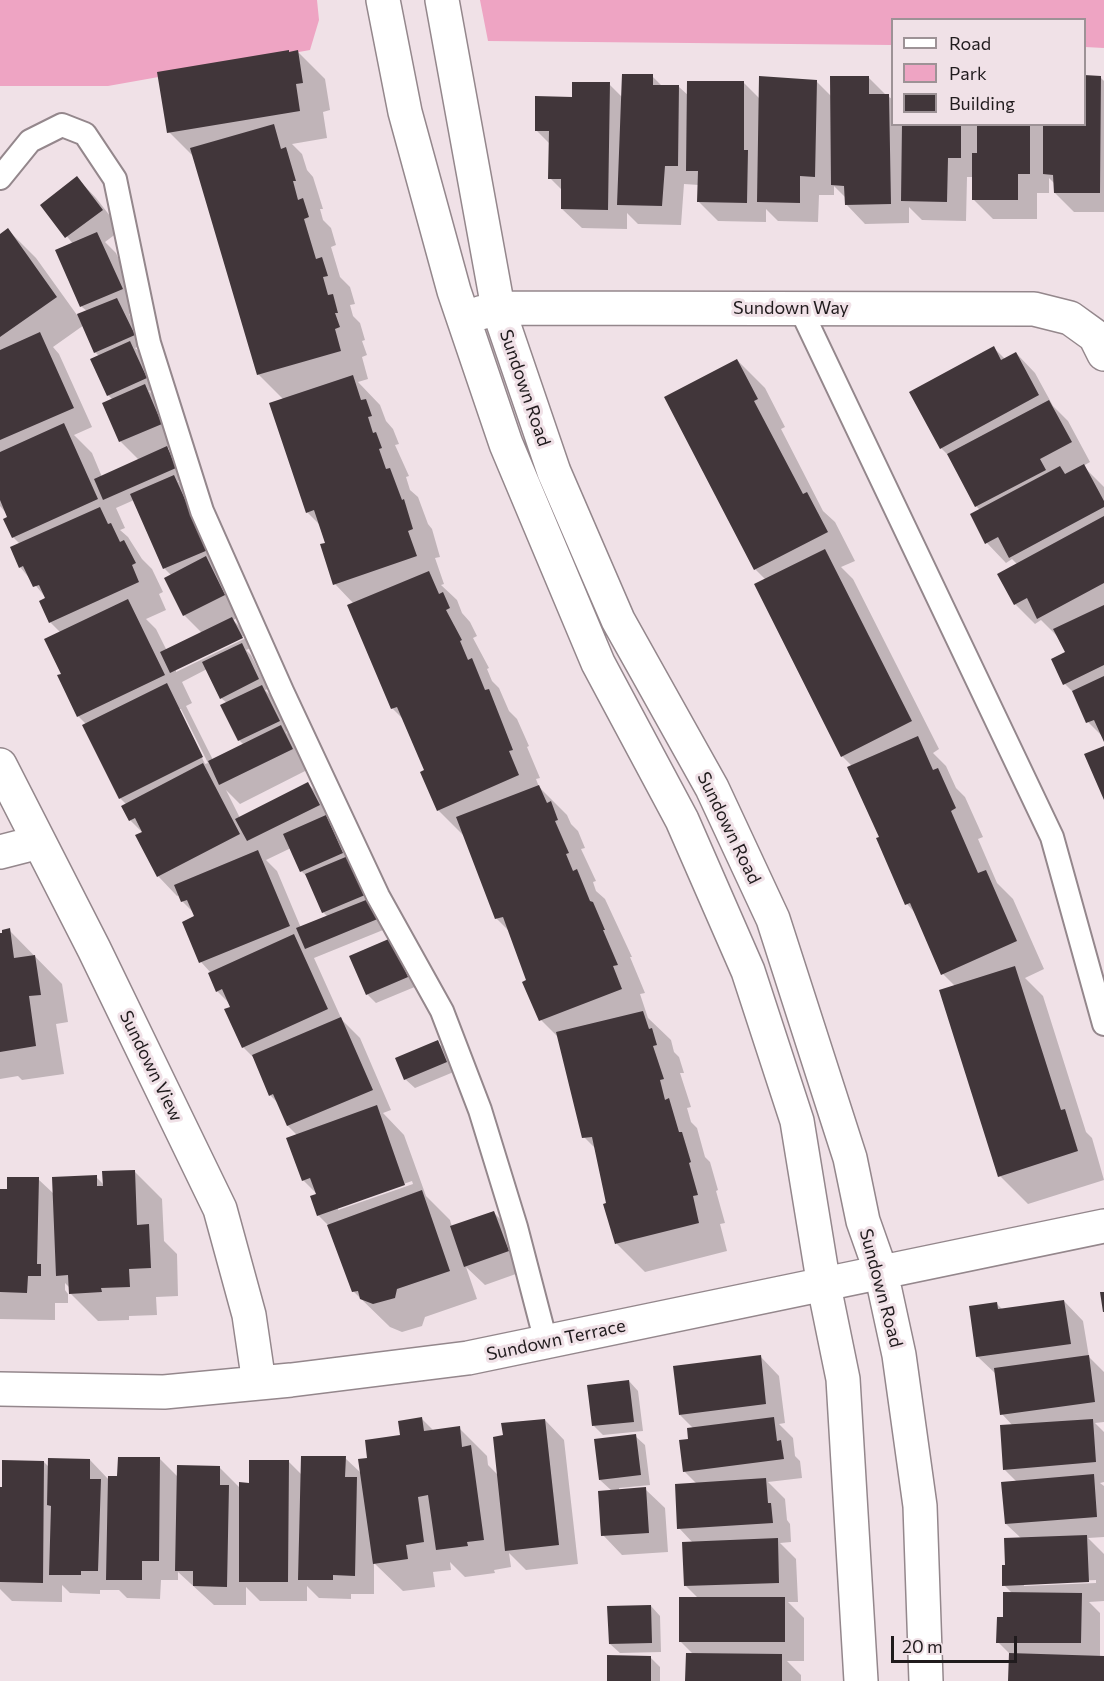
<!DOCTYPE html>
<style>
body{margin:0}
#map{position:relative;width:1104px;height:1681px;overflow:hidden;background:#f0e1e7;font-family:Commissioner,sans-serif}
canvas{display:block}
.legend{position:absolute;left:891px;top:18px;width:195px;height:108px;box-sizing:border-box;background:#f0e1e7;border:2px solid #9d9296;margin:0;padding:8px 10px;list-style:none;font-size:18px;color:#201b1d}
.legend li{display:flex;align-items:center;gap:12px;height:30px}
.legend b{width:30px;border:2px solid #9d9296}
.scale{position:absolute;left:891px;top:1636px;width:126px;height:27px;box-sizing:border-box;border:3px solid #201b1d;border-top:0;padding-left:8px;font-size:18px;line-height:21px;white-space:nowrap;color:#201b1d;-webkit-text-stroke:4px #f0e1e7;paint-order:stroke}
</style>
<div id="map">
<canvas width="1104" height="1681"></canvas>
<ul class="legend">
<li><b style="height:8px;background:#fff"></b>Road</li>
<li><b style="height:16px;background:#eea4c3"></b>Park</li>
<li><b style="height:16px;background:#41363a"></b>Building</li>
</ul>
<div class="scale">20 m</div>
</div>
<script>
const context = document.querySelector('canvas').getContext('2d');
context.lineJoin = 'round';
function fill(path, color) {
  context.fillStyle = color;
  context.fill(path, 'evenodd');
}
function trace(path, color, width, dash) {
  context.strokeStyle = color;
  context.lineWidth = width;
  context.lineCap = dash ? 'butt' : 'round';
  context.setLineDash(dash || []);
  context.stroke(path);
}
function drawText(font, color, halo, rows, align = 'center') {
  context.font = font + ' Commissioner,sans-serif';
  context.lineWidth = 6;
  context.setLineDash([]);
  context.textBaseline = 'middle';
  context.strokeStyle = halo;
  context.fillStyle = color;
  for (const [text, x, y, turn = 0] of rows) {
    context.save();
    context.translate(x, y);
    context.rotate((+turn || 0) * Math.PI / 180);
    context.textAlign = isNaN(turn) ? turn : align;
    if (halo) context.strokeText(text, 0, 0);
    context.fillText(text, 0, 0);
    context.restore();
  }
}
fill(new Path2D(`
 M0,0H317L319,20L310,50L108,86H0Z
 M480,0H1104V48L1085,47L1084,20H892V45L488,41Z`), '#eea4c3');
fill(new Path2D(`
 M297,51L325,79L330,110L323,112L327,138L292,144L302,154L307,170L313,177L323,209H320L323,220L331,228L336,245L331,247L340,277L350,287L355,304L350,305L353,316L360,323L365,340L362,341L367,355L362,357L368,379L358,382L380,405L386,421L393,429L399,444L395,445L409,476L406,477L410,490L418,497L428,524L432,529L440,557L435,558L444,584L441,585L457,600L462,613L470,622L477,636L473,638L489,668L487,669L492,681L499,688L509,711L517,719L529,746L527,747L540,778L536,779L539,787L567,815L571,824L578,831L585,848L581,849L596,881L593,882L596,891L605,899L632,957H630L645,993L640,994L648,1018L671,1040L674,1052L679,1057L684,1073H680L691,1107L687,1108L691,1122L697,1128L705,1157L710,1162L718,1190L716,1191L725,1223L720,1224L727,1251L645,1272L617,1244L596,1149L584,1137L559,1038L541,1020L510,932L496,918L465,837L438,810L426,771L405,721L392,708L354,604L335,584L327,544L321,526L307,512L284,400L258,374L195,158L169,132L290,53Z
 M652,76L663,87H679L689,96L744,83L760,99L816,81L832,97L868,77L886,95L892,99V124H1084L1100,77L1104,81V212H1074L1055,193V184L1049,178V193H1037V219H993L974,200V177H967L966,221L922,220L909,207V223L865,224L846,204V198L834,186V195H819L818,222L778,221L766,209V222L718,221L699,202V185L684,184L681,225L638,224L627,213V229L582,228L562,209L563,191L550,178V144L536,130L573,99L609,84L622,97Z
 M77,178L96,198L121,230L105,242L116,253L141,308L129,314L143,345L135,348L140,352L156,388L149,391L164,406L180,443L167,449L176,458L185,478L178,481L193,496L243,615L233,620L241,628L245,635L176,669V672L246,638L251,648L246,650L251,655L268,689L265,690L271,696L288,730L286,732L300,746L311,768L240,804L226,790L240,818L308,784L327,803L388,928L314,958L342,1020L360,1038L391,1110L383,1113L404,1135L426,1196L450,1220L452,1227L494,1213L513,1232L527,1270L485,1285L466,1267L477,1299L425,1317L422,1326L402,1332L390,1327L353,1291L330,1227L318,1215V1195L303,1180L297,1135L288,1126L279,1104L270,1095L256,1060L243,1047L231,1005L217,991L211,973L201,962L195,914L182,901L179,895L177,896L158,876L143,833L130,820L126,804L120,798L86,724L78,716L63,674L61,633L50,622L47,599L20,567L12,548L20,544L13,537L7,514L0,506V236L8,230L36,258L77,315L87,311L82,307L57,251L73,244L42,205ZM84,325L95,352L100,357L92,360L108,395L113,400L120,441L139,460L102,477L92,453L74,435L92,427L59,354L53,347ZM134,500L165,569L172,576L184,615L202,633L167,651L156,629L146,619L166,610L159,594L163,592L152,569L142,559L128,537L120,530L125,528L116,508ZM207,669L221,698L227,703L239,740L244,745L213,760L186,706L192,703L182,682ZM178,709H181L208,763L205,764ZM291,848L301,871L309,878L323,912L328,917L301,928L277,871L266,860ZM412,1181L413,1184L338,1210V1207Z
 M994,348L1005,359L1016,353L1035,373L1053,406L1068,421L1090,462L1083,466L1104,487V738L1088,722L1075,694L1065,684L1067,653L1058,637L1041,620L1035,624L1015,604L1017,564L1012,559L1006,563L987,543L972,514L980,510L976,506L949,456L941,448Z
 M737,360L765,388L785,427L781,429L823,511L835,522L855,561L841,567L853,579L939,749L933,753L946,766L956,788L965,797L983,837L978,839L997,883L1013,899L1044,969L1025,978L1043,996L1086,1132L1092,1138L1104,1180L1028,1204L1000,1176L955,986L943,974L916,914L907,904L852,766L842,756L766,580L755,569Z
 M9,930L62,984L68,1022L56,1024L64,1074L22,1080L18,1076L0,1079V934Z
 M391,940L417,986L376,1003L367,994Z
 M437,1042L447,1051L456,1071L415,1088L405,1079Z
 M134,1171L162,1199L164,1241L177,1254L178,1296L156,1297L157,1315L129,1316V1320L98,1321L70,1293V1288L65,1283V1290L68,1294V1303H55V1320L0,1319V1190L8,1191L38,1179L54,1194L96,1177L104,1185Z
 M1064,1301L1083,1321L1089,1357L1104,1372V1422L1095,1423L1104,1432V1482L1100,1483L1104,1486V1537L1088,1538L1104,1554V1601L1089,1602L1100,1613V1657H1104V1681H1010L1011,1655L998,1642L1012,1593L1004,1585L1022,1539L1006,1524L1018,1483L1004,1469L1013,1426L1002,1414L997,1375L978,1357L996,1303L1003,1310ZM1096,1580V1583L1024,1586V1583Z
 M760,1356L779,1376L785,1423L779,1424L793,1438L795,1456L800,1461L802,1478L768,1482L785,1499L787,1520L790,1524L791,1542L780,1543L796,1559L798,1602H788L804,1618V1661H787L801,1675V1681H687L694,1655L680,1641L698,1598L686,1586L693,1543L679,1528L697,1484L684,1471L690,1440L694,1429L680,1415Z
 M629,1381L638,1391L643,1431L603,1435L594,1426Z
 M422,1419L434,1431L459,1428L487,1456L488,1465L499,1476L545,1420L564,1440L578,1564L526,1570L509,1553L511,1567L494,1570L495,1573L465,1577L450,1562L451,1570L433,1572L435,1587L403,1591L374,1563V1594H351V1599L319,1598L307,1586V1601H260L246,1587V1605H214L178,1572V1580H161L160,1599L127,1598L119,1590H100V1594L70,1593L62,1585V1602L12,1601L0,1589V1488L44,1462L49,1467L90,1460L109,1480L119,1478L160,1459L178,1477L219,1467L241,1489L288,1461L302,1475L345,1458L362,1474L369,1459Z
 M635,1436L645,1445L650,1485L619,1488V1491L645,1489L665,1508L668,1552L622,1555L603,1535L612,1491L600,1480Z
 M651,1606L660,1616L661,1652L620,1653L610,1644Z
 M651,1658L660,1667V1681H608Z`), '#0003');
fill(new Path2D(`
 M289,50V52L298,50L303,83L296,84L300,111L167,133L157,72Z
 M622,74H653V85H679L678,166H665L662,206L617,205Z
 M1084,75L1101,76L1100,193H1054L1053,175L1043,174V124H1084Z
 M759,76L817,80L815,177L800,176V203L757,202Z
 M830,76H869V94H889L891,204L845,205L844,186L831,185Z
 M687,81H744V150H748L747,203L697,202L698,171H686Z
 M572,82H610L608,210L561,209V179H548L549,131H535V96L572,97Z
 M274,124L281,149L286,147L296,181H293L298,200L303,198L309,217L304,219L316,259L322,257L328,276L323,277L328,295L333,294L338,313H335L340,327L335,329L341,351L257,375L190,148Z
 M902,124H961V158H948L947,202L901,201Z
 M977,124H1030V174H1018V200H972V153H977Z
 M77,176L103,210L65,238L40,205Z
 M8,228L57,297L0,337V234Z
 M97,232L123,289L80,307L55,250Z
 M117,298L135,335L94,353L77,314Z
 M40,332L74,408L0,440V350Z
 M130,341L147,378L107,396L90,359Z
 M994,346L1001,360L1016,352L1039,395L940,449L909,392Z
 M737,359L758,399L754,401L803,494L807,492L828,532L754,570L664,397Z
 M353,375L361,400L366,399L372,416L368,417L373,433L376,432L382,448L379,449L386,469L390,468L402,500L404,499L413,529L408,531L417,556L333,585L320,544L325,543L314,510L306,513L269,403Z
 M145,384L162,424L119,442L102,403Z
 M1049,400L1072,442L1040,459L1046,470L975,507L947,454Z
 M64,423L98,499L12,538L3,519L7,517L0,500V452Z
 M167,446L176,468L103,500L94,479Z
 M1084,464L1104,501V507L1009,558L998,537L985,544L970,514L1060,466L1065,474Z
 M174,475L208,550L163,569L130,494Z
 M100,507L108,524L111,523L120,542L124,540L136,563L132,565L139,582L49,623L39,601L45,598L39,585L33,587L23,566L19,568L10,547Z
 M1104,516V583L1037,619L1027,598L1014,605L997,574Z
 M825,549L912,721L841,757L754,584Z
 M206,556L225,595L183,616L164,578Z
 M429,571L439,594L443,592L450,608L446,610L462,640L460,641L468,660L472,658L485,690L489,689L513,750L509,751L519,775L437,811L420,772L424,770L397,707L391,709L347,605Z
 M128,599L165,675L77,717L57,675L61,674L44,639Z
 M1104,605V665L1063,685L1051,659L1065,652L1053,629Z
 M232,617L243,638L170,673L160,652Z
 M242,643L259,679L220,699L202,662Z
 M1104,676V742L1094,720L1086,723L1072,691Z
 M167,683L203,757L119,799L82,725Z
 M262,685L280,721L238,741L220,705Z
 M281,725L293,749L219,785L208,761Z
 M918,736L933,770L938,768L956,808L951,811L978,873L986,870L1017,941L941,975L910,903L905,905L876,838L879,837L847,767Z
 M1104,746V800L1084,754Z
 M203,763L240,834L157,877L135,835L142,832L135,818L129,821L121,806Z
 M308,782L320,805L247,841L235,819Z
 M539,785L547,803L551,801L558,820L555,821L569,853L566,854L573,871L577,869L590,901L593,902L605,930H603L618,965L613,966L622,989L539,1021L522,982L526,980L503,917L495,919L456,817Z
 M326,815L343,853L300,872L283,834Z
 M258,850L290,926L199,963L182,922L194,916L187,900L181,902L174,885Z
 M348,856L365,895L322,913L305,874Z
 M371,898L380,918L305,949L296,928Z
 M10,928L14,958L35,955L41,995L29,996L36,1046L0,1052V933H2V930Z
 M294,934L328,1009L242,1048L224,1009L230,1007L222,989L216,992L208,973Z
 M391,938L408,977L366,995L349,956Z
 M1015,966L1061,1110L1065,1109L1078,1151L998,1177L939,990Z
 M643,1011L649,1029L652,1028L657,1045L653,1046L664,1079L660,1080L665,1100L669,1098L679,1132H682L691,1162L689,1163L698,1195L693,1196L699,1223L615,1244L603,1204L606,1203L592,1137L582,1138L556,1032Z
 M341,1017L373,1090L287,1126L273,1094L269,1096L252,1055Z
 M438,1040L447,1062L404,1080L395,1058Z
 M377,1105L405,1185L317,1216L310,1196L316,1194L310,1178L302,1181L286,1138Z
 M135,1170L137,1225L149,1224L151,1268L129,1269L130,1287L101,1288L102,1292L69,1294L68,1275L56,1276L52,1177L97,1175V1186H103L102,1171Z
 M7,1177H39L37,1264H41V1276H28L27,1293L0,1292V1189H7Z
 M422,1190L450,1271L397,1289L395,1298L373,1304L360,1299L358,1291L352,1292L327,1225Z
 M494,1211L509,1251L464,1267L450,1226Z
 M1100,1292H1104V1312H1103Z
 M1064,1300L1071,1344L976,1357L969,1306L997,1302L998,1309Z
 M761,1355L766,1404L679,1415L673,1366Z
 M1089,1355L1095,1402L1000,1415L994,1368Z
 M629,1380L634,1422L592,1426L587,1385Z
 M422,1417L424,1431L460,1426L462,1447L471,1445L484,1540L467,1542L468,1546L436,1550L428,1495L418,1497L424,1542L406,1545L408,1559L373,1564L358,1459L367,1458L365,1440L400,1435L398,1421Z
 M774,1417L777,1441L781,1440L784,1459L683,1472L679,1440L688,1439L687,1428Z
 M545,1419L559,1545L505,1551L493,1437L503,1435L501,1423Z
 M1093,1419L1096,1462L1003,1470L1000,1425Z
 M636,1434L641,1475L599,1480L594,1439Z
 M301,1456H346L345,1477H357L355,1576L333,1575V1580H298Z
 M118,1457H160L159,1561H142V1580H106L108,1476H117Z
 M48,1458L90,1459V1479H101L98,1571H81V1575H49L51,1506L47,1505Z
 M2,1460L44,1461L43,1583L0,1582V1487H2Z
 M249,1460H289L288,1582H239V1482L249,1483Z
 M177,1465L220,1466V1485H229L227,1587L193,1586V1571H175Z
 M1094,1474L1097,1517L1005,1524L1001,1482Z
 M766,1478L768,1503H771L773,1523L677,1529L675,1484Z
 M646,1487L649,1533L601,1536L598,1491Z
 M1087,1535L1089,1582L1002,1586V1565H1005L1004,1538Z
 M778,1538L779,1583L684,1586L682,1542Z
 M1003,1592L1082,1593L1081,1643H996L997,1617H1003Z
 M679,1597H785V1642H679Z
 M651,1605L652,1643L609,1644L607,1606Z
 M686,1653L782,1654V1681H685Z
 M1009,1653L1104,1656V1681H1008Z
 M607,1655L651,1656V1681H607Z`), '#41363a');
const lane = new Path2D(`
 M0,178L30,141L62,125L85,134L115,179L149,343L202,511L282,691L378,896L442,1011L480,1110L516,1227L546,1342
 M800,308L1052,837L1104,1024`);
const street = new Path2D(`
 M383,0L405,112L454,291L506,444L598,663L682,820L748,971L797,1121L824,1286L843,1379L861,1681
 M442,0L498,308L554,472L618,620L712,788L773,919L850,1158L863,1221L881,1272L899,1355L920,1506L926,1681
 M480,313L498,308L1034,309L1070,318L1095,336L1104,354
 M0,765L94,949L220,1209L249,1315L259,1383
 M0,852L39,842
 M0,1389L164,1392L291,1380L468,1358L1104,1226`);
trace(lane, '#94878c', 26);
trace(street, '#94878c', 36);
trace(lane, '#fff', 22);
trace(street, '#fff', 33);
drawText('18px', '#201b1d', '#f0e1e7', [
 ["Sundown Way",791,308],
 ["Sundown Road",525,388,71],
 ["Sundown Road",729,828,64],
 ["Sundown View",151,1066,64],
 ["Sundown Road",881,1288,75],
 ["Sundown Terrace",556,1340,-12]
]);
</script>
